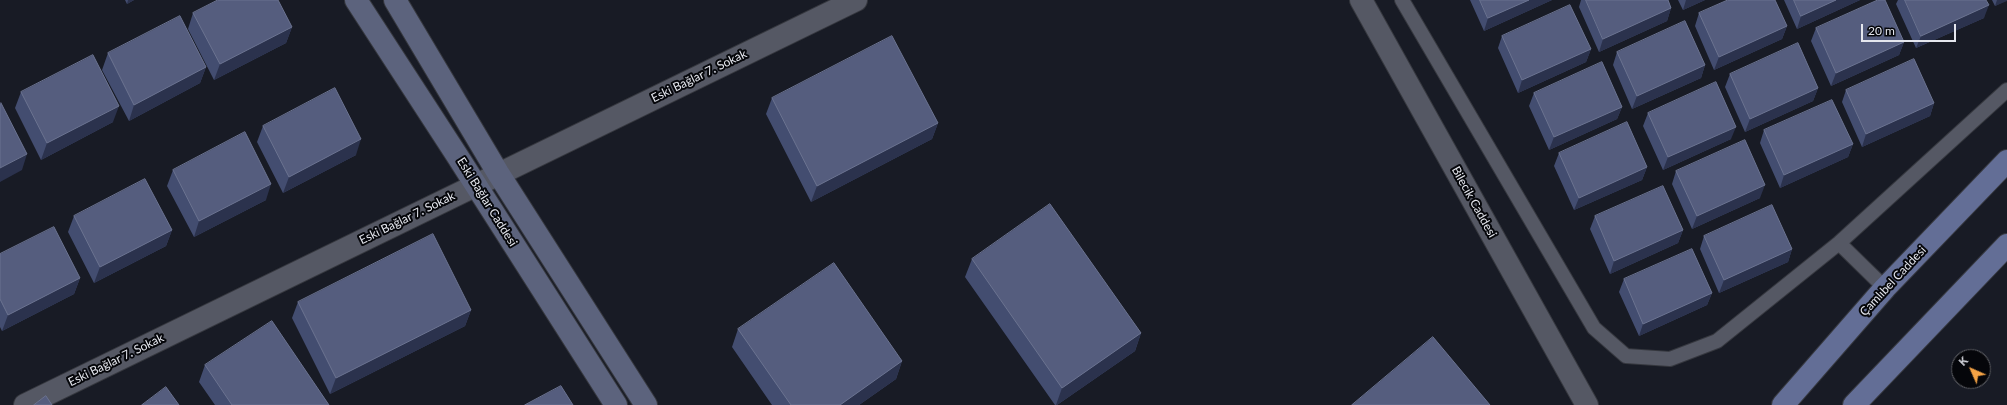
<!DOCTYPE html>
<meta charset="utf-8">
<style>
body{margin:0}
#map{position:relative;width:2007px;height:405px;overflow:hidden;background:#181b25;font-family:Lato,sans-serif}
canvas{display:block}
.north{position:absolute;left:1951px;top:349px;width:40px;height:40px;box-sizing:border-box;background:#05060a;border:1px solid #5f6065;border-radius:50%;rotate:315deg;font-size:11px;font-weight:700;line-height:16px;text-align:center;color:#e5e7ee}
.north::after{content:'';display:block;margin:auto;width:14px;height:18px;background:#f5a345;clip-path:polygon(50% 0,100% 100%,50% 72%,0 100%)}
.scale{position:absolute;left:1861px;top:24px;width:95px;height:18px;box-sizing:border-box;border:2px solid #e5e7ee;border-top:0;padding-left:5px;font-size:12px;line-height:14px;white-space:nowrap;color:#e5e7ee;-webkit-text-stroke:3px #05060a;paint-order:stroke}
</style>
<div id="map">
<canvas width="2007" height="405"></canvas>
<div class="north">K</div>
<div class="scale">20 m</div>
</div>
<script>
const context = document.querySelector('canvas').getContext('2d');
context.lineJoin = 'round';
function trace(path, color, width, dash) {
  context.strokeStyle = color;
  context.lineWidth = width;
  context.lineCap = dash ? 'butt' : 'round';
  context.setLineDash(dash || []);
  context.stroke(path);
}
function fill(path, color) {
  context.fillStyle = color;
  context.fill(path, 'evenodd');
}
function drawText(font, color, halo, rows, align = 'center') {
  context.font = font + ' Lato,sans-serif';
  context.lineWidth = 4;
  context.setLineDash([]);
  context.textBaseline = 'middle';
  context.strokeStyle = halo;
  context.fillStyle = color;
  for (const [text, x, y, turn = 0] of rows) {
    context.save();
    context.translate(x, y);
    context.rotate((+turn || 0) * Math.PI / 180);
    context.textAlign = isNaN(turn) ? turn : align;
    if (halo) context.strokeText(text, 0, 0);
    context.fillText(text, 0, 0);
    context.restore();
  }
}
const lane = new Path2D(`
 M1402,0L1594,328L1626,356L1670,359L1717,341L1839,243L2007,90
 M1839,243L1885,288`);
const street = new Path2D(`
 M1361,0L1587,405
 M25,405L856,0`);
const secondary = new Path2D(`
 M356,0L458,157L616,405
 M395,0L498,173L646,405`);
const primary = new Path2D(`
 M1783,405L1885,288L2007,161
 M1854,405L2007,245`);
trace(lane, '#36383f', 16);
trace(street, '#36383f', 24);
trace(secondary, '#36383f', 24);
trace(primary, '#36383f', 24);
trace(lane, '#555864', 14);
trace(street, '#555864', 22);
trace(secondary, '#5c637d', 22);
trace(primary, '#636e96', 22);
fill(new Path2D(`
 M125,0H134L127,4Z
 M1470,0H1552L1484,31Z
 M1581,0H1668L1671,8L1667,21L1599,52L1579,7Z
 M1678,0H1705L1683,10Z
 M1784,0H1860L1797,29Z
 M1898,0H1986L1984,18L1916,48L1896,4Z
 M1992,0H2007L1995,6Z
 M193,13L292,27L286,43L214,80L188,29Z
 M1699,13L1787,26L1782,39L1714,70L1695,26Z
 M1816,28L1904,42L1899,55L1831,86L1811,41Z
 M1502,36L1591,49L1586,62L1518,93L1498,48Z
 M1617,52L1705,65L1701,78L1632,109L1613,65Z
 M108,53L206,67L200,83L129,121L102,70Z
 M1730,74L1818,88L1813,101L1745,132L1725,87Z
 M1846,90L1934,103L1930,116L1862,147L1842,102Z
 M21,92L113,122L41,160L15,108Z
 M1534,93L1622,107L1617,119L1549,150L1529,106Z
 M772,98L938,123L932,139L811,202L766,114Z
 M1648,113L1731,139L1663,170L1643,126Z
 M263,126L356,155L283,193L257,142Z
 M1764,130L1853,144L1848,157L1780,188L1760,143Z
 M1559,153L1647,167L1642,180L1574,210L1554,166Z
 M173,170L266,200L194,237L167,186Z
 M1676,171L1760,198L1692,229L1672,184Z
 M74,216L172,230L166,246L94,283L68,232Z
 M1595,216L1683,230L1678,243L1610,274L1590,229Z
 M1704,236L1792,249L1788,262L1719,293L1700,249Z
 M0,254L80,278L74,294L2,331L0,327Z
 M972,259L1141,333L1135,351L1057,405H1055L965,277Z
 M1624,279L1712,293L1707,305L1639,336L1619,292Z
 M298,302L471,310L465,326L330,394L292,318Z
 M738,329L902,361L896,379L859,405H772L732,347Z
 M205,365L329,405H215L199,382Z`), '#434d70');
fill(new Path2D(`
 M128,0H134L127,4Z
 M1529,0H1552L1484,31L1488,18Z
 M1686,0H1705L1683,10Z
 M1836,0H1860L1797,29L1801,16Z
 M1997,0H2007V1L1995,6Z
 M1989,5L1984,18L1916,48L1921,36Z
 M1671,8L1667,21L1599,52L1603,39Z
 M1787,26L1782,39L1714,70L1719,57Z
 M292,27L286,43L214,80L220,64Z
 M1904,42L1899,55L1831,86L1836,73Z
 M1591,49L1586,62L1518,93L1522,80Z
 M1705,65L1701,78L1632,109L1637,96Z
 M206,67L200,83L129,121L134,105Z
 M1818,88L1813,101L1745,132L1750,119Z
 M1934,103L1930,116L1862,147L1866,134Z
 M119,106L113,122L41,160L47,143Z
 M1622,107L1617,119L1549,150L1554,137Z
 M938,123L932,139L811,202L817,186Z
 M1736,127L1731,139L1663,170L1668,157Z
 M361,139L356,155L283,193L289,177Z
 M1853,144L1848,157L1780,188L1784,175Z
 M27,154L22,170L0,182V168Z
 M1647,167L1642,180L1574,210L1579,198Z
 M271,184L266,200L194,237L199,221Z
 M1765,185L1760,198L1692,229L1697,216Z
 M172,230L166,246L94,283L100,267Z
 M1683,230L1678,243L1610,274L1614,261Z
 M1792,249L1788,262L1719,293L1724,280Z
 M80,278L74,294L2,331L8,315Z
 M1712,293L1707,305L1639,336L1643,324Z
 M471,310L465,326L330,394L336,378Z
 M1141,333L1135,351L1057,405H1056L1062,388Z
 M902,361L896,379L859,405H840Z`), '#2b324d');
const building = new Path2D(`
 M218,0H278L292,27L220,64L193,13Z
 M1480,0H1529L1488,18Z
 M1586,0H1668L1671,8L1603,39Z
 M1728,0H1775L1787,26L1719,57L1699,13Z
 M1794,0H1836L1801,16Z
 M1878,0H1885L1904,42L1836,73L1816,28Z
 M1905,0H1986L1989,5L1921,36Z
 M1570,5L1591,49L1522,80L1502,36Z
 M180,16L206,67L134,105L108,53Z
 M1685,21L1705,65L1637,96L1617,52Z
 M892,36L938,123L817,186L772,98Z
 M1798,43L1818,88L1750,119L1730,74Z
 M93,55L119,106L47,143L21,92Z
 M1914,59L1934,103L1866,134L1846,90Z
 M1602,62L1622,107L1554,137L1534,93Z
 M1716,82L1736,127L1668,157L1648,113Z
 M335,88L361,139L289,177L263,126Z
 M1832,100L1853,144L1784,175L1764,130Z
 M1,103L27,154L0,168V104Z
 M1627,122L1647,167L1579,198L1559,153Z
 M245,132L271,184L199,221L173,170Z
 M1745,140L1765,185L1697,216L1676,171Z
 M145,179L172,230L100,267L74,216Z
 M1663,186L1683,230L1614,261L1595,216Z
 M1050,204L1141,333L1062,388L972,259Z
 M1772,205L1792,249L1724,280L1704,236Z
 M54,227L80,278L8,315L0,299V254Z
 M433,234L471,310L336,378L298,302Z
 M1692,249L1712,293L1643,324L1624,279Z
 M834,263L902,361L840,405H791L738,329Z
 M272,321L329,405H232L205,365Z
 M1433,337L1490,405H1352Z
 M561,386L573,405H525Z
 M166,387L179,405H142Z
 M46,396L52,405H34Z`);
fill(building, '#555d7e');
trace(building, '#6b7390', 1);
drawText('12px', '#e5e7ee', '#05060a', [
 ["Eski Bağlar 7. Sokak",699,76,-26],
 ["Eski Bağlar Caddesi",487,202,58],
 ["Bilecik Caddesi",1474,202,61],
 ["Eski Bağlar 7. Sokak",407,218,-26],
 ["Çamlıbel Caddesi",1893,281,-47],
 ["Eski Bağlar 7. Sokak",116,360,-26]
]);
</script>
